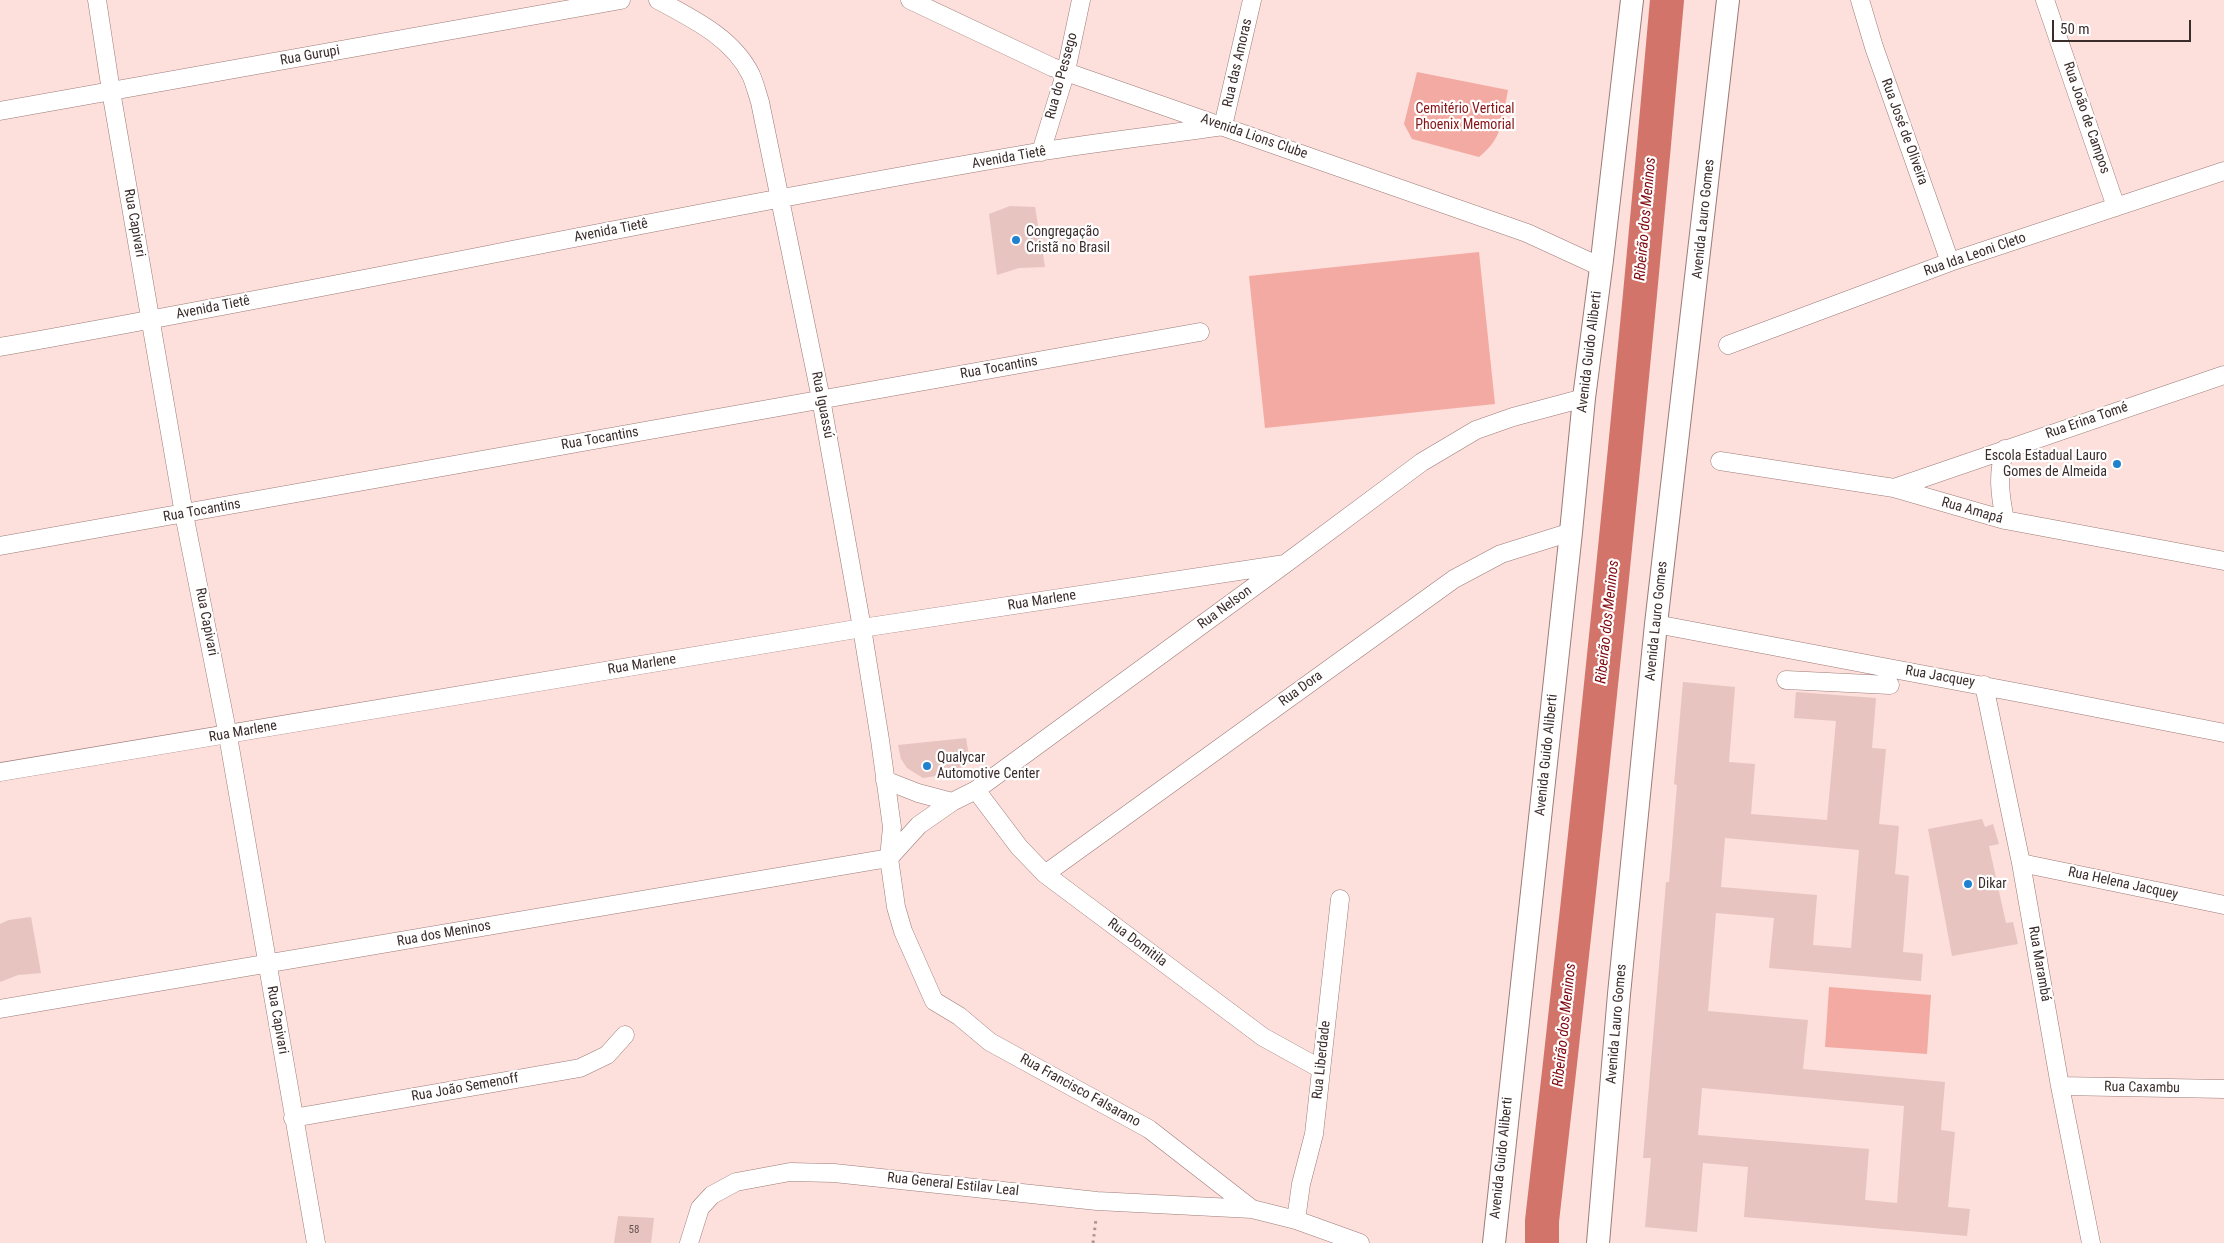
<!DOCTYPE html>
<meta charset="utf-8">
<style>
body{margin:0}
#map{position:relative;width:2224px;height:1243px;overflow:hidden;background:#fddfdb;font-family:"Roboto Condensed",sans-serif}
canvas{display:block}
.scale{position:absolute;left:2052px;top:20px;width:139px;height:22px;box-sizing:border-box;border:2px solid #3b2d2c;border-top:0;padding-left:6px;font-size:15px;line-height:18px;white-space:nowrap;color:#3b2d2c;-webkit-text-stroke:4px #fff;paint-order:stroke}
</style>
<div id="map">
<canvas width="2224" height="1243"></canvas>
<div class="scale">50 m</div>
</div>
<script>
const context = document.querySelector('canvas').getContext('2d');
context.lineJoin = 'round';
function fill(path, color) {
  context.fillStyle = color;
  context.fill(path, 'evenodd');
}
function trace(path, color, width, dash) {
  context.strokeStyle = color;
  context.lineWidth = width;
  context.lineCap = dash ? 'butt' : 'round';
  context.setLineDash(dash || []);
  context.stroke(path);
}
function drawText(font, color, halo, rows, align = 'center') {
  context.font = font + ' "Roboto Condensed",sans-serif';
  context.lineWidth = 4.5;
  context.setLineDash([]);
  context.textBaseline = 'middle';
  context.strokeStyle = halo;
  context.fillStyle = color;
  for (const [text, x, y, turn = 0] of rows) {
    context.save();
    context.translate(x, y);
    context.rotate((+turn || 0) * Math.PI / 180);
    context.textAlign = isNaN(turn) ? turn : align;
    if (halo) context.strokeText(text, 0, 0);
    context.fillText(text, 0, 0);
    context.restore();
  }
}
fill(new Path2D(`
 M1417,72L1508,90C1502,119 1504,137 1479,157L1412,139L1404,124Z
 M1479,252L1495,404L1265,428L1249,276Z
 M1829,987L1931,995L1927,1054L1825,1047Z`), '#f2aaa2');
trace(new Path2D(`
 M1542,1243V1221C1589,815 1631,408 1667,0`), '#d3746b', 34);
fill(new Path2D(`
 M1010,206L1035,207L1045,267L1019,268L997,275L989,214Z
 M1683,682L1735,687L1729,762L1755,764L1751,814L1827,820L1836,721L1794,718L1796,692L1876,698L1872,748L1886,749L1879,824L1899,826L1895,874L1909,876L1903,952L1923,954L1921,981L1769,968L1774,918L1716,913L1708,1011L1808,1020L1803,1069L1945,1082L1941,1130L1955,1132L1948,1207L1970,1209L1967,1236L1744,1217L1748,1167L1703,1163L1697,1232L1645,1227L1651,1158H1643L1666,882H1669L1677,785L1674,784ZM1725,838L1859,850L1851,948L1813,945L1817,895L1721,887ZM1702,1088L1904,1106L1897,1203L1865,1200L1869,1149L1698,1135Z
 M966,738L970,763L948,774L923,778L907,768L901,759L898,745Z
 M1982,819L1985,827L1993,824L1999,844L1989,846L2006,923L2013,922L2018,944L1952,956L1928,829Z
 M31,917L41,973L18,975L0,982V924L9,920Z
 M618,1216L654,1218L651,1243H614Z`), '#e7c4bf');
const minor = new Path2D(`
 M97,0L111,91L184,514L228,736L316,1243
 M658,0C693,19 733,38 751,75C755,84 757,93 760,102L821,399L862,628L880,740L892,827L889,858L896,907L903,931L934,1001L959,1016L990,1042L1149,1129L1252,1209L1296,1220L1360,1243
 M910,0L1052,67L1527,233L1601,267
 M1860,0L1874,47L1950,262
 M2045,0L2116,207
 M0,111L621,0
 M1223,126L1252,0
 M1041,152L1066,71L1081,0
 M1728,345L1950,262L2224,171
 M0,347C347,286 691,211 1038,152C1099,142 1162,135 1223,126
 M1720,461L1894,488L2005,520L2224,561
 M1894,488L2224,375
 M2005,520C2000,495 1997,474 2005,449
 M0,546L1200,332
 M1656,624C1845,660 2035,695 2224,733
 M1786,680L1890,685
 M1984,685L2021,863L2060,1086L2091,1243
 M0,772L862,628L1285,564
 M885,780L918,793L952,802
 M976,790L1019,847L1045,874L1263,1037L1321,1069
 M889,858L919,825L952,802L976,790L1285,564L1422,462L1476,430L1513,417L1584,398
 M2021,863L2224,905
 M1045,874L1454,579L1501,554L1571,532
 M0,1009L889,858
 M2060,1086L2224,1089
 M293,1118L580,1068L607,1055L625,1035
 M1296,1220L1301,1184L1314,1134L1340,899
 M689,1243L700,1208L712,1195L736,1182L790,1172L834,1173L1097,1201L1252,1209`);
const major = new Path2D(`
 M1494,1243L1571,532L1584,398L1602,260L1632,0
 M1598,1243L1619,994L1656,624L1728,0`);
trace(minor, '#9c7b77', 19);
trace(major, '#9c7b77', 24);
trace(new Path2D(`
 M1093,1243L1096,1219`), '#ac9592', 3, [2.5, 4]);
trace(minor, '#fff', 18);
trace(major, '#fff', 22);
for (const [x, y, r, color] of [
 [1016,240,5,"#2082ce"],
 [2117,464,5,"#2082ce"],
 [927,766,5,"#2082ce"],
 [1968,884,5,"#2082ce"]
]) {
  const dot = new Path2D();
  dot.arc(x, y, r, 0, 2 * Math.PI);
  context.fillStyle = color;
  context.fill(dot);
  trace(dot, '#fff', 2);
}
drawText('11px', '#665351', null, [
 ["58",634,1230]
]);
drawText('14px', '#3b2d2c', '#fff', [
 ["Rua Gurupi",310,56,-10],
 ["Rua das Amoras",1238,63,-77],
 ["Rua do Pessego",1062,76,-75],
 ["Rua João de Campos",2086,118,71],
 ["Rua José de Oliveira",1904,132,70],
 ["Avenida Lions Clube",1254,137,19],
 ["Avenida Tietê",1009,158,-10],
 ["Avenida Lauro Gomes",1704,219,-84],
 ["Rua Capivari",134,223,80],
 ["Avenida Tietê",611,231,-11],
 ["Rua Ida Leoni Cleto",1975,255,-19],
 ["Avenida Tietê",213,308,-11],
 ["Avenida Guido Aliberti",1590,352,-83],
 ["Rua Tocantins",999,368,-10],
 ["Rua Iguassú",822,405,79],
 ["Rua Erina Tomé",2087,421,-19],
 ["Rua Tocantins",600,439,-10],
 ["Rua Tocantins",202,511,-10],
 ["Rua Amapá",1972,511,16],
 ["Rua Marlene",1042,601,-9],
 ["Rua Nelson",1225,608,-36],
 ["Avenida Lauro Gomes",1657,621,-84],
 ["Rua Capivari",206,622,79],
 ["Rua Marlene",642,665,-9],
 ["Rua Jacquey",1940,677,10],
 ["Rua Dora",1301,689,-36],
 ["Rua Marlene",243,732,-10],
 ["Avenida Guido Aliberti",1547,755,-84],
 ["Rua Helena Jacquey",2123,884,12],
 ["Rua dos Meninos",444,934,-10],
 ["Rua Domitila",1137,943,37],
 ["Rua Marambá",2039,964,80],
 ["Rua Capivari",277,1020,80],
 ["Avenida Lauro Gomes",1617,1024,-85],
 ["Rua Liberdade",1322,1060,-84],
 ["Rua João Semenoff",465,1088,-10],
 ["Rua Caxambu",2142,1088,1],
 ["Rua Francisco Falsarano",1080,1091,29],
 ["Avenida Guido Aliberti",1502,1158,-84],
 ["Rua General Estilav Leal",953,1185,6]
]);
drawText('14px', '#881416', '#fff', [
 ["Cemitério Vertical",1465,109],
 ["Phoenix Memorial",1465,125]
]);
drawText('14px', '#3b2d2c', '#fff', [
 ["Congregação",1026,232],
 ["Cristã no Brasil",1026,248],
 ["Escola Estadual Lauro",2107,456,"right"],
 ["Gomes de Almeida",2107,472,"right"],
 ["Qualycar",937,758],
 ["Automotive Center",937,774],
 ["Dikar",1978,884]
], 'left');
drawText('italic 15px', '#81090f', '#fff', [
 ["Ribeirão dos Meninos",1646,219,-85],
 ["Ribeirão dos Meninos",1608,622,-84],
 ["Ribeirão dos Meninos",1565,1025,-84]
]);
</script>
